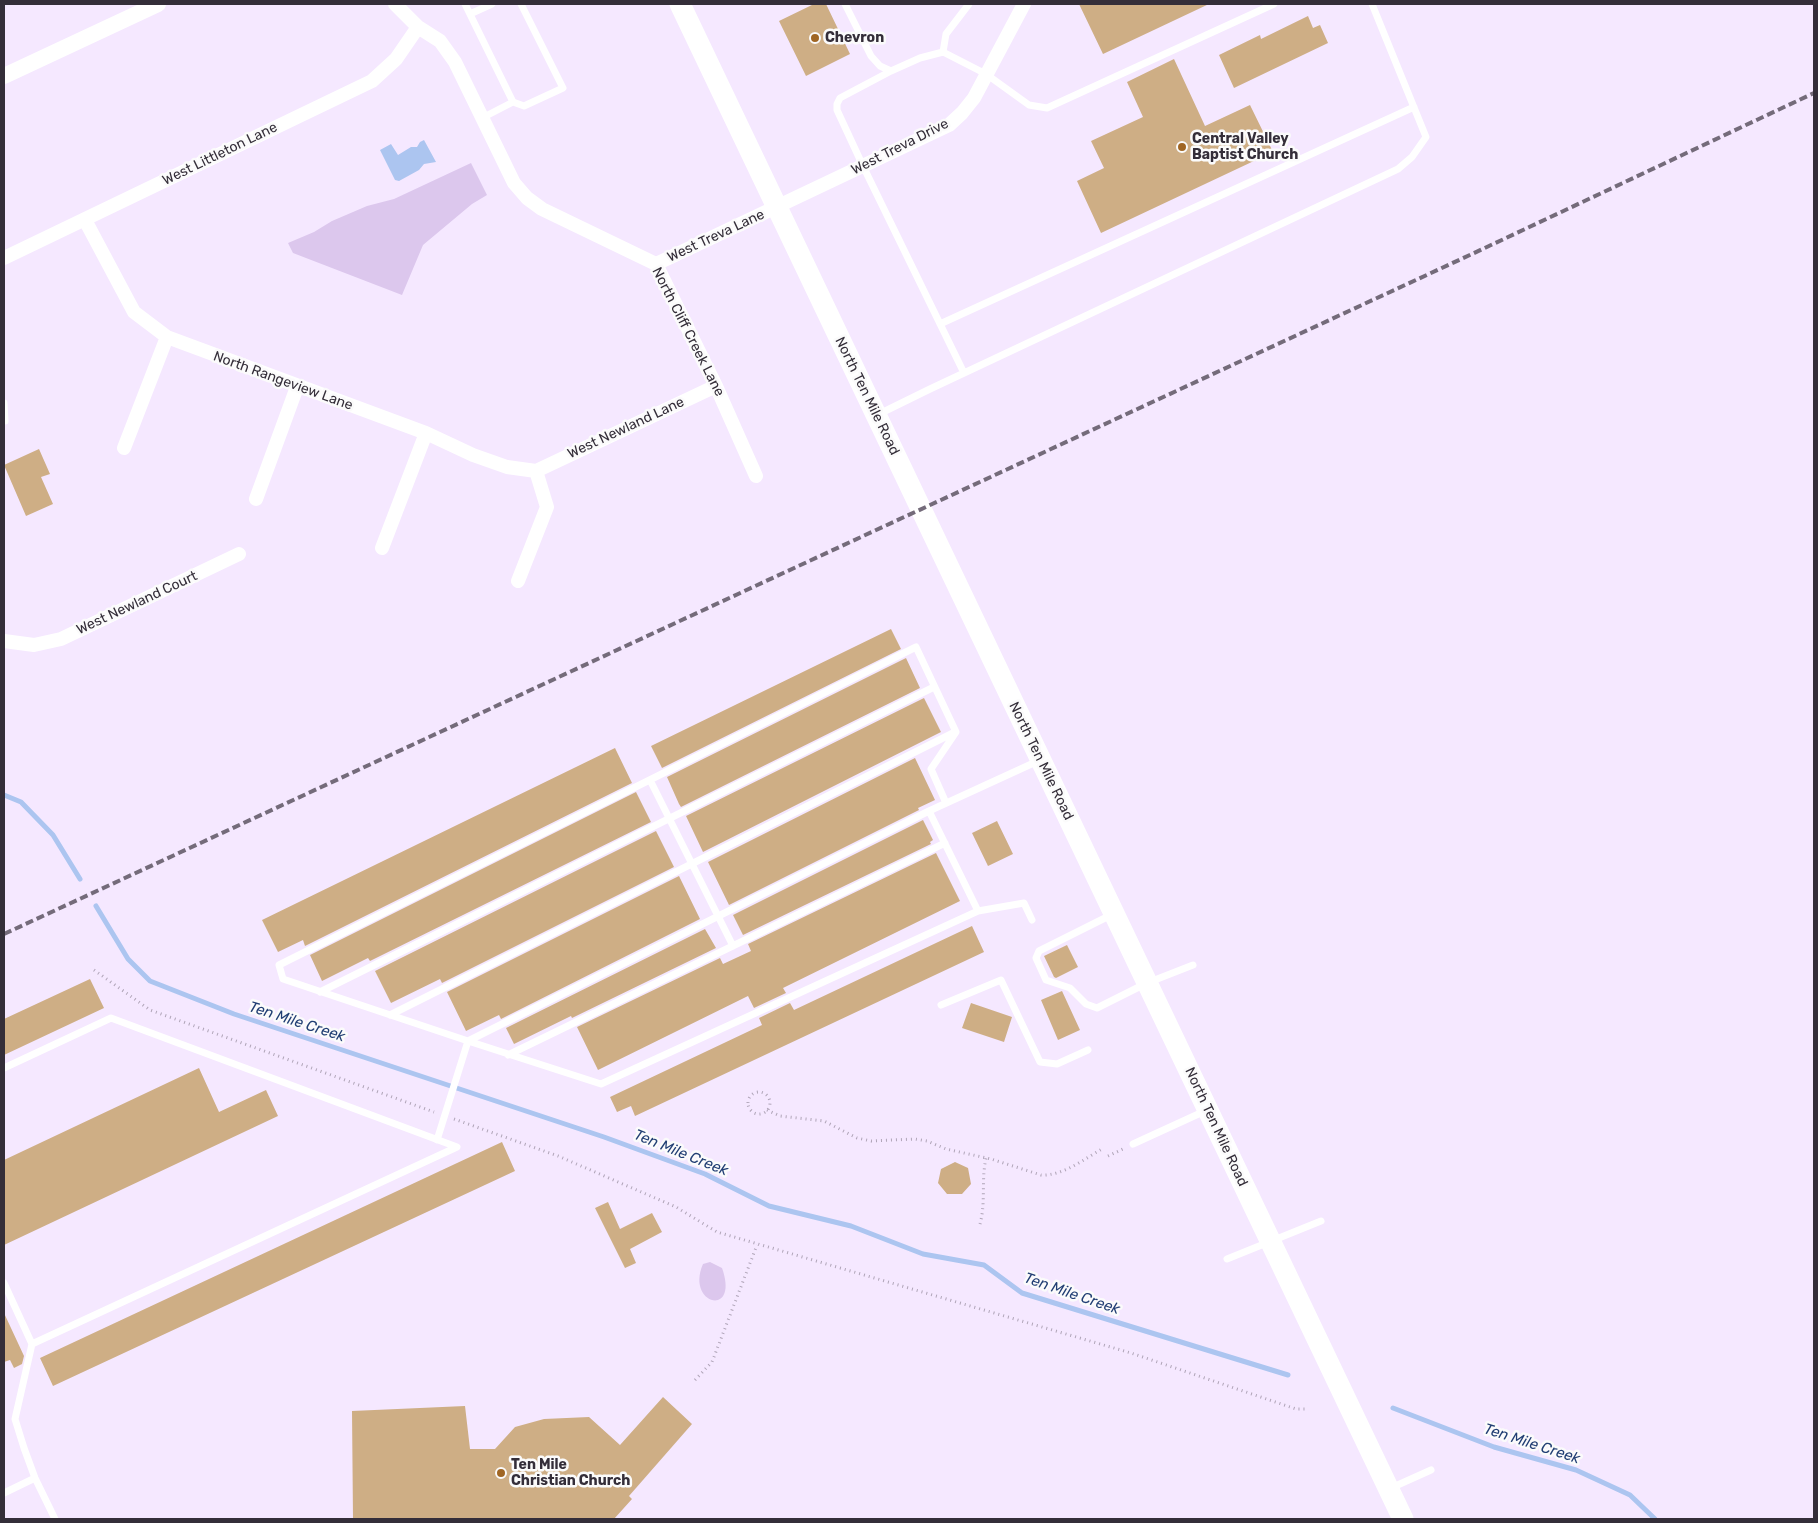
<!DOCTYPE html>
<style>
body{margin:0}
#map{position:relative;width:1818px;height:1523px;overflow:hidden;background:#f5e8ff;font-family:Rubik,sans-serif}
canvas{display:block}
.frame{position:absolute;inset:0;border:5px solid #342e39;pointer-events:none}
</style>
<div id="map">
<canvas width="1818" height="1523"></canvas>
<div class="frame"></div>
</div>
<script>
const context = document.querySelector('canvas').getContext('2d');
context.lineJoin = 'round';
function fill(path, color) {
  context.fillStyle = color;
  context.fill(path, 'evenodd');
}
function trace(path, color, width, dash) {
  context.strokeStyle = color;
  context.lineWidth = width;
  context.lineCap = dash ? 'butt' : 'round';
  context.setLineDash(dash || []);
  context.stroke(path);
}
function drawText(font, color, halo, rows, align = 'center') {
  context.font = font + ' Rubik,sans-serif';
  context.lineWidth = 5;
  context.setLineDash([]);
  context.textBaseline = 'middle';
  context.strokeStyle = halo;
  context.fillStyle = color;
  for (const [text, x, y, turn = 0] of rows) {
    context.save();
    context.translate(x, y);
    context.rotate((+turn || 0) * Math.PI / 180);
    context.textAlign = isNaN(turn) ? turn : align;
    if (halo) context.strokeText(text, 0, 0);
    context.fillText(text, 0, 0);
    context.restore();
  }
}
fill(new Path2D(`
 M471,163L487,195L472,204L423,245L402,295L293,253L288,243L314,232L332,221L367,206L394,199Z
 M710,1262L722,1268C740,1318 685,1305 703,1264Z`), '#dcc7ed');
fill(new Path2D(`
 M424,140L436,162L424,164L419,170L399,181L395,180L380,150L391,144L398,155L411,147H417L420,142Z`), '#acc5f0');
trace(new Path2D(`
 M4,795L21,802L53,835L80,879
 M96,906L128,959L150,981L234,1014L604,1137L705,1174L769,1206L851,1226L923,1254L984,1265L1022,1293L1288,1375
 M1393,1408L1494,1447L1576,1470L1630,1495L1655,1519`), '#acc5f0', 5);
fill(new Path2D(`
 M814,4H826L850,54L806,76L779,21Z
 M1079,4H1209L1103,54Z
 M1308,16L1313,28L1320,25L1328,43L1234,88L1219,55L1260,35L1261,39Z
 M1174,59L1205,126L1250,105L1273,152L1101,233L1077,181L1104,168L1091,141L1143,117L1127,82Z
 M39,449L50,474L41,477L53,504L26,516L4,465Z
 M891,629L901,649L662,768L651,746Z
 M906,658L920,688L681,807L679,804L667,777Z
 M924,698L941,732L703,852L686,816Z
 M615,748L632,783L305,946L303,940L278,952L262,920Z
 M915,758L935,800L918,808L919,810L729,905L708,862Z
 M636,792L651,822L370,961L368,958L322,981L310,955Z
 M923,820L933,840L930,842L931,844L743,935L733,915Z
 M997,821L1013,854L988,866L972,833Z
 M656,831L674,867L442,983L440,979L391,1003L375,971Z
 M936,853L960,901L783,988L786,993L754,1008L748,996L598,1070L577,1027L720,958L723,964L751,951L748,944Z
 M679,876L700,919L501,1019L499,1015L466,1031L447,992Z
 M972,926L984,952L635,1116L631,1106L617,1112L610,1097L762,1025L759,1018L790,1003L794,1010Z
 M705,929L716,948L572,1018L571,1016L514,1044L506,1028Z
 M1067,945L1078,967L1056,978L1054,977L1044,956Z
 M90,979L104,1008L4,1055V1019Z
 M1062,991L1080,1030L1058,1040L1041,1000Z
 M971,1003L1012,1017L1004,1042L962,1028Z
 M199,1068L219,1112L266,1090L278,1116L4,1245V1160Z
 M502,1142L515,1171L53,1386L40,1358Z
 M955,1162L968,1168L971,1184L962,1194H947L938,1183L941,1169Z
 M608,1202L620,1229L652,1213L662,1232L630,1249L636,1263L625,1268L595,1208Z
 M4,1313L24,1356L22,1364L14,1368L10,1360L4,1362Z
 M663,1397L692,1424L629,1496L632,1499L614,1519H353L352,1411L465,1406L470,1449H495L515,1427L544,1419L589,1417L620,1445Z`), '#ceae85');
trace(new Path2D(`
 M94,970L150,1010L434,1112
 M748 1103a11 11 0 1 1 22 0a11 11 0 1 1-22 0Z
 M767,1110L780,1116L824,1121L857,1138L871,1141L915,1139L927,1141L946,1149L991,1159L1041,1175C1064,1176 1085,1158 1104,1148
 M454,1119L558,1156L676,1207L717,1232L1131,1353L1296,1409H1305
 M1108,1156L1123,1149
 M980,1224C986,1202 981,1181 986,1158
 M695,1380L712,1362L757,1245`), '#afa4b7', 3, [1, 4]);
trace(new Path2D(`
 M465,4L513,102L482,118
 M845,4L871,56L880,66L891,71L920,58L943,52
 M969,4L946,34L943,52L986,74L1029,105L1047,108L1274,4
 M470,14L492,4
 M891,71L840,98L837,104V110L863,166L964,373
 M513,102L524,106L563,88L521,4
 M940,324L1414,107
 M4,403L5,421
 M877,415L930,389L1398,169L1412,157L1426,137L1372,4
 M650,780L733,946
 M946,803L931,769L956,732L916,647L279,965L283,979L468,1041L929,811L1038,761
 M978,911L1024,903L1032,920
 M1113,914L1039,951L1036,958L1046,980L1070,988L1086,1004L1097,1008L1147,983L1193,965
 M320,992L934,687
 M941,1005L1001,980L1040,1062L1057,1064L1088,1050
 M390,1015L955,732
 M508,1055L945,843
 M4,1068L111,1018L457,1147L32,1344
 M437,1140L468,1041L601,1084L978,911L929,811
 M1133,1144L1205,1111
 M1227,1259L1321,1221
 M4,1283L32,1344L15,1419L24,1448L35,1478L55,1519
 M1391,1488L1431,1470
 M4,1493L35,1478`), '#fff', 7);
trace(new Path2D(`
 M395,4L418,27L440,41L455,62L514,183L527,198L542,209L656,264L716,386L756,476
 M85,220L134,312L167,337L426,433L473,455L507,467L536,471
 M4,258L372,81L396,59L418,27
 M656,264L949,125L962,113L974,98L1024,4
 M124,448L167,337
 M536,471L716,386
 M256,499L297,387
 M382,548L426,433
 M518,581L547,507L536,471
 M4,641L34,645L61,639L239,554`), '#fff', 14);
trace(new Path2D(`
 M4,76L158,4`), '#fff', 16);
trace(new Path2D(`
 M680,4L1403,1519`), '#fff', 21);
trace(new Path2D(`
 M4,934L1472,254L1814,93`), '#746b7a', 4, [8, 4]);
for (const [x, y, r, color] of [
 [815,38,5,"#a06624"],
 [1182,147,5,"#a06624"],
 [501,1473,5,"#a06624"]
]) {
  const dot = new Path2D();
  dot.arc(x, y, r, 0, 2 * Math.PI);
  context.fillStyle = color;
  context.fill(dot);
  trace(dot, '#fbfbfb', 2);
}
drawText('bold 14px', '#342e39', '#fbfbfb', [
 ["Chevron",825,38],
 ["Central Valley",1192,139],
 ["Baptist Church",1192,155],
 ["Ten Mile",511,1465],
 ["Christian Church",511,1481]
], 'left');
drawText('14px', '#342e39', '#fbfbfb', [
 ["West Treva Drive",900,147,-27],
 ["West Littleton Lane",220,154,-26],
 ["West Treva Lane",716,236,-25],
 ["North Cliff Creek Lane",688,332,63],
 ["North Rangeview Lane",283,381,20],
 ["North Ten Mile Road",867,396,64],
 ["West Newland Lane",626,428,-25],
 ["West Newland Court",137,603,-25],
 ["North Ten Mile Road",1041,761,64],
 ["North Ten Mile Road",1216,1127,65]
]);
drawText('italic 15px', '#223f74', '#fbfbfb', [
 ["Ten Mile Creek",297,1022,18],
 ["Ten Mile Creek",681,1153,22],
 ["Ten Mile Creek",1072,1294,19],
 ["Ten Mile Creek",1532,1444,18]
]);
</script>
